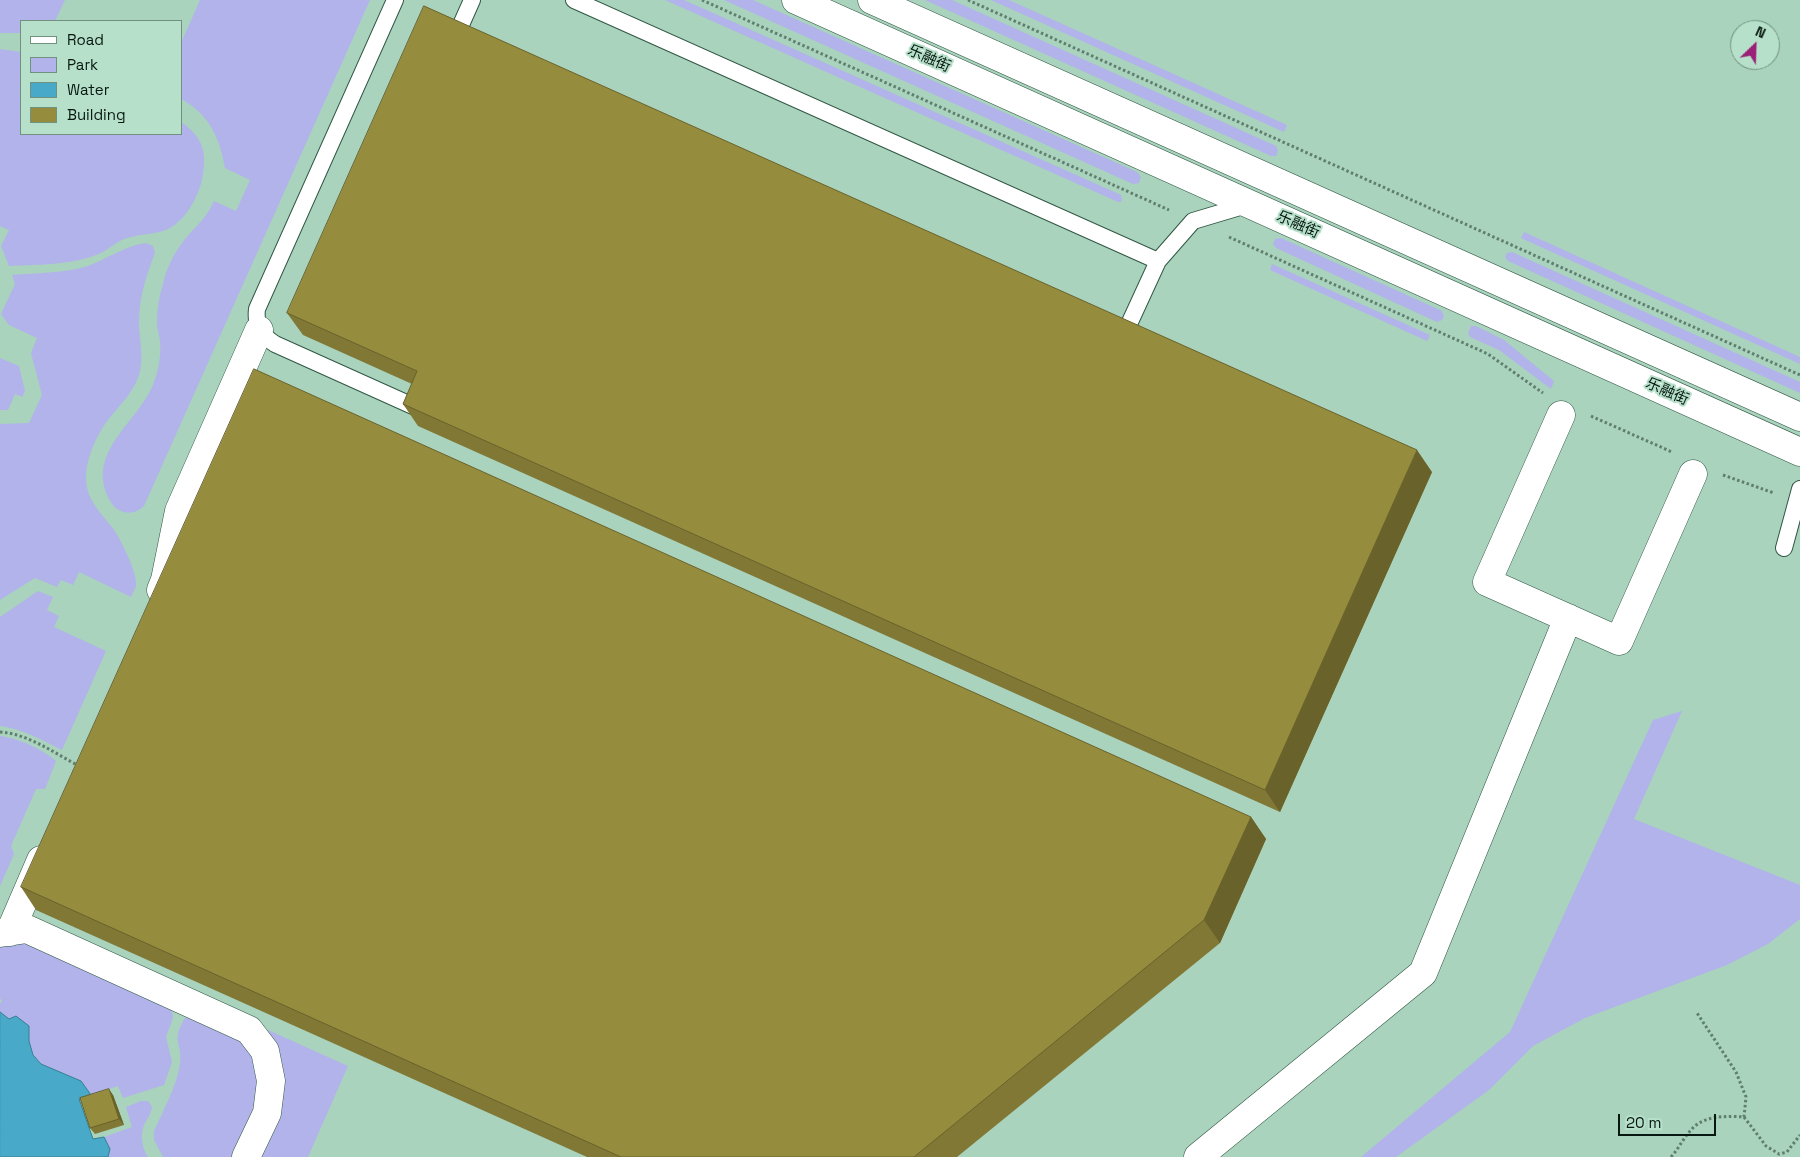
<!DOCTYPE html>
<meta charset="utf-8">
<style>
body{margin:0}
#map{position:relative;width:1800px;height:1157px;overflow:hidden;background:#a9d3bd;font-family:"Space Grotesk",sans-serif}
canvas{display:block}
.legend{position:absolute;left:20px;top:20px;width:162px;height:115px;box-sizing:border-box;background:#b6e0ca;border:1px solid #709080;margin:0;padding:6px 9px;list-style:none;font-size:15px;color:#081810}
.legend li{display:flex;align-items:center;gap:10px;height:25px}
.legend b{width:25px;border:1px solid #709080}
.north{position:absolute;left:1730px;top:20px;width:50px;height:50px;box-sizing:border-box;background:#b6e0ca;border:1px solid #709080;border-radius:50%;rotate:24deg;font-size:14px;font-weight:700;line-height:20px;text-align:center;color:#081810}
.north::after{content:'';display:block;margin:auto;width:18px;height:22px;background:#9b2078;clip-path:polygon(50% 0,100% 100%,50% 72%,0 100%)}
.scale{position:absolute;left:1618px;top:1114px;width:98px;height:22px;box-sizing:border-box;border:2px solid #081810;border-top:0;padding-left:6px;font-size:15px;line-height:18px;white-space:nowrap;color:#081810;-webkit-text-stroke:4px #b6e0ca;paint-order:stroke}
</style>
<div id="map">
<canvas width="1800" height="1157"></canvas>
<ul class="legend">
<li><b style="height:6px;background:#fff"></b>Road</li>
<li><b style="height:14px;background:#b1b3ea"></b>Park</li>
<li><b style="height:14px;background:#49a9c8"></b>Water</li>
<li><b style="height:14px;background:#968c3e"></b>Building</li>
</ul>
<div class="north">N</div>
<div class="scale">20 m</div>
</div>
<script>
const context = document.querySelector('canvas').getContext('2d');
context.lineJoin = 'round';
function fill(path, color) {
  context.fillStyle = color;
  context.fill(path, 'evenodd');
}
function trace(path, color, width, dash) {
  context.strokeStyle = color;
  context.lineWidth = width;
  context.lineCap = dash ? 'butt' : 'round';
  context.setLineDash(dash || []);
  context.stroke(path);
}
function drawText(font, color, halo, rows, align = 'center') {
  context.font = font + ' "Space Grotesk","Noto Sans SC",sans-serif';
  context.lineWidth = 4;
  context.setLineDash([]);
  context.textBaseline = 'middle';
  context.strokeStyle = halo;
  context.fillStyle = color;
  for (const [text, x, y, turn = 0] of rows) {
    context.save();
    context.translate(x, y);
    context.rotate((+turn || 0) * Math.PI / 180);
    context.textAlign = isNaN(turn) ? turn : align;
    if (halo) context.strokeText(text, 0, 0);
    context.fillText(text, 0, 0);
    context.restore();
  }
}
fill(new Path2D(`
 M0,0H65L55,21H21V33H0Z
 M200,0H370L144,506C137,512 132,514 124,512C116,510 111,504 108,497C86,450 141,420 154,382C159,369 161,355 160,341C159,335 157,328 157,322C157,309 159,297 163,284C166,270 173,255 182,243C194,227 205,221 214,201L236,211L250,180L225,168C220,138 209,114 181,99V43Z
 M665,0H684L1121,195L1122,198L1121,202H1118Z
 M724,0H753L1137,172L1141,177L1139,183L1133,184Z
 M925,0H952L1276,146L1278,151L1276,156H1271Z
 M991,0H1009L1287,125L1284,132Z
 M0,49L21,52V134H181V122C201,136 207,149 203,174C200,195 185,224 163,231C150,235 135,234 122,240C115,243 110,248 103,252C74,266 40,264 9,266L1,246L9,230L0,226Z
 M1524,232L1800,357V364L1521,238Z
 M1281,238L1442,311L1444,316L1442,320L1437,322L1276,248L1273,244L1275,239Z
 M146,243L153,246L155,253C146,276 138,300 139,326C140,343 144,358 139,375C134,391 122,403 111,416C98,432 86,457 86,478C86,499 100,512 112,527C120,537 138,574 136,586C135,590 132,593 131,597L79,572L73,585L61,580L57,587L35,578L0,600V424L29,423L42,395L31,353L37,338L9,325L1,314L15,284L12,275C36,273 62,273 85,267C106,260 124,246 146,243Z
 M1512,252L1800,382V393L1508,261L1505,257L1507,253Z
 M1272,264L1430,335L1427,341L1270,270Z
 M1471,326H1476L1504,340L1554,381L1551,389L1499,350L1470,337L1468,333Z
 M0,358L19,366L25,391L22,397L15,394L8,410H0Z
 M38,591L53,597L47,610L59,616L54,627L106,651L62,750C42,740 23,729 0,726V617Z
 M1682,711L1634,819L1800,885V919L1768,944L1727,965L1585,1018L1533,1046L1489,1090L1396,1157H1361L1510,1032L1653,720Z
 M0,736C18,738 42,749 56,761L45,789H36L11,846L14,854L0,886Z
 M13,943L32,945L171,1009L173,1016L172,1021L166,1037L172,1062L164,1085L123,1098L118,1086L91,1095L81,1081L41,1064L33,1055L29,1041V1026L9,1019L0,1012V1003L2,1002L0,998V944Z
 M193,1017L240,1039L251,1051L258,1069V1100L235,1157H163L154,1140V1131C163,1111 177,1085 180,1064C183,1042 170,1042 185,1018Z
 M268,1030L348,1066L308,1157H255L277,1060Z
 M141,1101H148L152,1107C151,1114 147,1119 144,1125C140,1135 142,1149 148,1157H108L110,1149L104,1137L132,1127L126,1107Z`), '#b1b3ea');
const water = new Path2D(`
 M0,1012L9,1019L16,1016L29,1026V1041L33,1055L41,1064L81,1081L91,1095L79,1099L93,1139L104,1137L110,1149L108,1157H0Z`);
fill(water, '#49a9c8');
trace(water, '#367e91', 1);
const lane = new Path2D(`
 M395,0L257,309C255,326 261,335 275,344L424,411
 M574,0L1158,261L1193,221L1250,204
 M456,36L472,0
 M1124,335L1158,261
 M1784,548L1800,489`);
const street = new Path2D(`
 M1561,415L1487,582L1619,641L1693,474
 M161,590L165,580L179,511L259,330
 M10,932L41,860
 M0,933L27,929L249,1030L265,1051L271,1081L267,1113L246,1157
 M1198,1157L1423,973L1568,618`);
const secondary = new Path2D(`
 M796,0L1800,452
 M872,0L1800,417`);
trace(lane, '#305744', 18);
trace(street, '#305744', 29);
trace(secondary, '#305744', 29);
trace(new Path2D(`
 M702,0L1169,210
 M968,0L1800,375
 M1229,237L1488,354L1543,393
 M1591,416L1672,452
 M1723,475L1774,493
 M0,732C29,734 54,753 79,766
 M1744,1117L1766,1146L1779,1154L1787,1152L1800,1135
 M1671,1157C1679,1148 1684,1137 1692,1129C1704,1115 1728,1116 1744,1117L1746,1097L1736,1072L1697,1013`), '#607e6e', 3, [2.5, 2.5]);
trace(lane, '#fff', 16);
trace(street, '#fff', 28);
trace(secondary, '#fff', 28);
fill(new Path2D(`
 M287,313L1432,472L1280,812L418,426L403,404L412,384L303,335Z
 M1251,817L1266,839L1220,943L957,1157H587L36,910L21,887Z
 M113,1095L124,1125L95,1134L90,1128Z`), '#817835');
fill(new Path2D(`
 M1417,450L1432,472L1280,812L1265,790Z
 M1251,817L1266,839L1220,943L1204,920Z
 M109,1089L113,1095L124,1125L119,1119Z`), '#69622b');
const building = new Path2D(`
 M424,6L1417,450L1265,790L403,404L417,371L287,313Z
 M254,369L1251,817L1204,920L914,1157H621L21,887Z
 M109,1089L119,1119L90,1128L80,1098Z`);
fill(building, '#968c3e');
trace(building, '#69622b', 1);
drawText('15px', '#081810', '#b6e0ca', [
 ["乐融街",929,59,24],
 ["乐融街",1298,225,24],
 ["乐融街",1667,392,24]
]);
</script>
